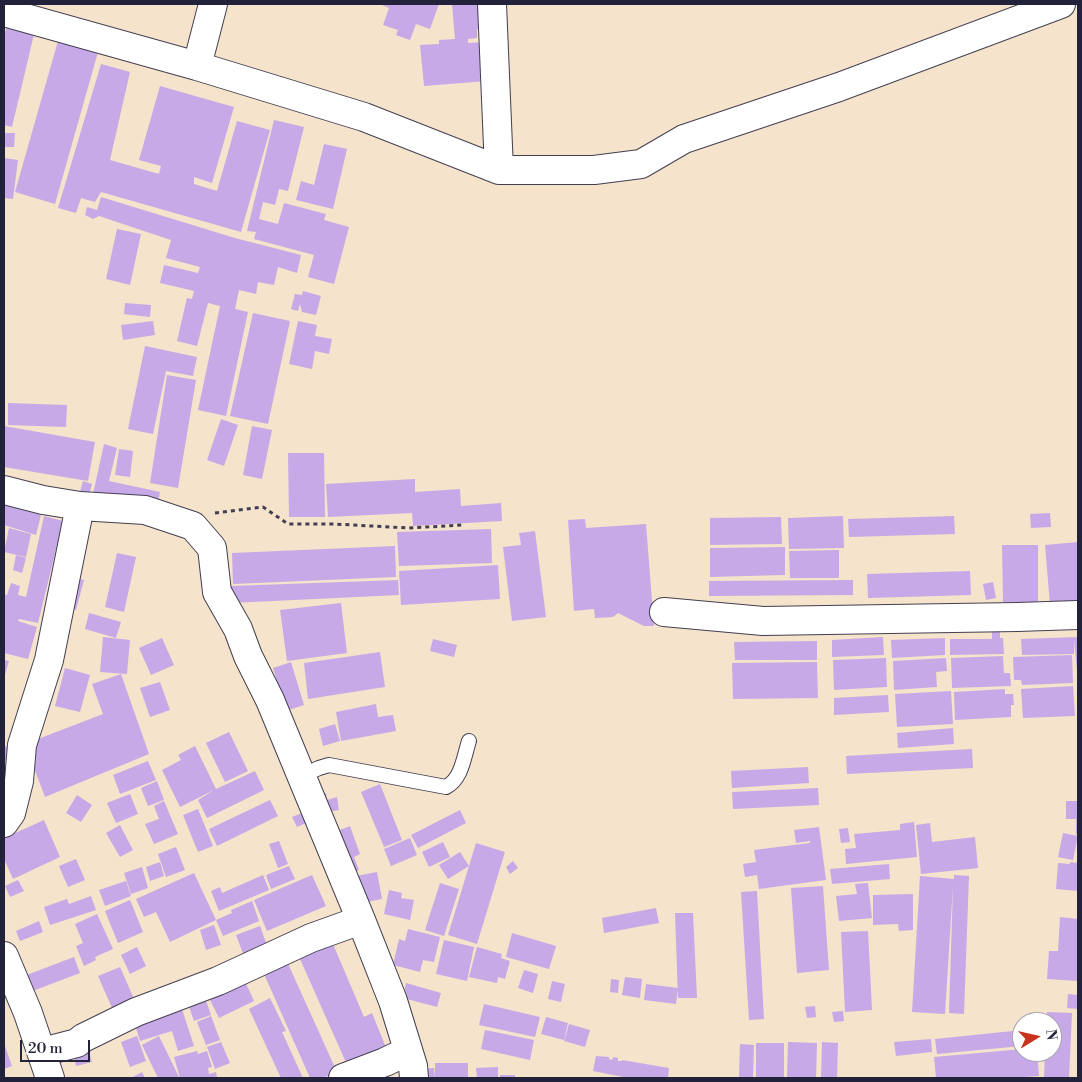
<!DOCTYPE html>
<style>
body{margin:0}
#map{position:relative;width:1082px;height:1082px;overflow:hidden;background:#f5e3cb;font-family:"Libre Bodoni",serif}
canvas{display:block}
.frame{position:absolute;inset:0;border:5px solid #22223b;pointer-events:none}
.north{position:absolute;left:1012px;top:1012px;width:50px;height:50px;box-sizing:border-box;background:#fff;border:1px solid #a7a7b1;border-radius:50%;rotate:81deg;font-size:14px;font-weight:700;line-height:20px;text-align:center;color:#22223b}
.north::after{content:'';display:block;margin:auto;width:18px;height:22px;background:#c8321e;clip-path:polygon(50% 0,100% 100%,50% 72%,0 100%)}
.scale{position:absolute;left:20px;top:1040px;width:70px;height:22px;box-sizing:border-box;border:2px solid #22223b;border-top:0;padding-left:6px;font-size:15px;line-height:18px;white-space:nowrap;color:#22223b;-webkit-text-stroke:4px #fff;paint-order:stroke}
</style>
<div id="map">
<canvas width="1082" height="1082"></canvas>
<div class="frame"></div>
<div class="north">N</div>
<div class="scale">20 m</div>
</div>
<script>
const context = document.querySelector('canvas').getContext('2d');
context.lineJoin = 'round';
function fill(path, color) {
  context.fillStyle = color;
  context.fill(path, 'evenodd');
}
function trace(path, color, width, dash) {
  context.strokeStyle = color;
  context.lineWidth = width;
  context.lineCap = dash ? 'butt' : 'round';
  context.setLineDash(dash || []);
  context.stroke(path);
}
fill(new Path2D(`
 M382,4H439L430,29L416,24L410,40L396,35L398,30L383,25L389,8L382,5Z
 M452,4H483L485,29H477V38L468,39V43L484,42L487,81L424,86L420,45L439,44V40L455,39Z
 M7,24L35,30L12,127L4,125V38Z
 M58,41L98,52L55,204L15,192Z
 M101,64L130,72L110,160L159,174L161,166L139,160L160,86L234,107L212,183L194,177V184L217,191L237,121L270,130L241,232L101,192L95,202L81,198L76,213L58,208Z
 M274,120L304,127L288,191L279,189L275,205L263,202L259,219L278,224L284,203L326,214L324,220L349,227L334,284L308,277L314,255L254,239L256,232L247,231Z
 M4,133H15L14,147H4Z
 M324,144L347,149L333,209L296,200L301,181L314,185Z
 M4,158L18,160L13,199L4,198Z
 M101,197L235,238L301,255L297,273L278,267L274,285L258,282L256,294L239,290L235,309L248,312L226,416L198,410L220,306L208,303L197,346L177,341L187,298L192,299L194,291L160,283L164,265L198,273L200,267L166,258L171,240L99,216L93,219L85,215L87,207L97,210Z
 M117,229L141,234L130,285L106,279Z
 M303,291L321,296L316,315L302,312L300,304L298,311L291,309L295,294L302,295Z
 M125,303L151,305L150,317L124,314Z
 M253,313L290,321L268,424L230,416Z
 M153,321L155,335L123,340L121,325Z
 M298,321L317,325L315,336L332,339L329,354L315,351L312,369L289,364Z
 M145,346L197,357L193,376L166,371L153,434L128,429Z
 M167,375L196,380L178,488L150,483Z
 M8,403L67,405L66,427L8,425Z
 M221,419L238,425L224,466L207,460Z
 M4,426L95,442L88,481L4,467Z
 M252,426L272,430L262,479L243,475Z
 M104,444L117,448L109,481L160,492L157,508L93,494Z
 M119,449L133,451L130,477L115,475Z
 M288,453H324L325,517H289Z
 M415,479V492L460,489L461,506L501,503L502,521L413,526L412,513L328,517L326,484Z
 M83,481L92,484L89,495L80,492Z
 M4,505L41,515L36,535L4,525Z
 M1050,513L1051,527L1031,528L1030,514Z
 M44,516L63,521L38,623L19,619L18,621L37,627L28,659L4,653V594L7,595L11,583L20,586L18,595L26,597Z
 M843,516L844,548L789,549L788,518Z
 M954,516L955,534L849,537L848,519Z
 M781,517L782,544L710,545V518Z
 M585,519L586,528L646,524L654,626H644L618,613L613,617L595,618L594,609L574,611L568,520Z
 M9,528L31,534L26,557L4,552Z
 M491,529L492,563L399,566L397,532Z
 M535,531L546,617L512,621L503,547L521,545L519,533Z
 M1078,542V603L1050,605L1045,545Z
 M1002,545H1038V602H1003Z
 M395,546L396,577L233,584L232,553Z
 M785,547V575L710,577V548Z
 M839,550V578H790L789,551Z
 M117,553L136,557L124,612L105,607Z
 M16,555L26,558L22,573L13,570Z
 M498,565L500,599L401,605L399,571Z
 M970,571L971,595L868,598L867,574Z
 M68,576L84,580L76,610L61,606Z
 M398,580L399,595L231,603V586Z
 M853,580V595L709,596V581Z
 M993,582L996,598L986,600L983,584Z
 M341,603L347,653L287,661L280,610Z
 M89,613L121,622L116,638L85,629Z
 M992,631H1000V638H1003L1004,654L950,655V639H992Z
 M103,637L130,640L127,674L100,672Z
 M883,637L884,655L832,657V640Z
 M1078,637V671H1077L1074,640V654L1022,655L1021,639Z
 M162,638L174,665L151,675L139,648Z
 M945,638V655L892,658L891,640Z
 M433,639L457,645L454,657L430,651Z
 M817,641V660H735L734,642Z
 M380,652L385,687L308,699L304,663Z
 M1072,655L1073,683L1022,685L1021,680H1014L1013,657Z
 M1003,656L1004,673H1010L1011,686L952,688L951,658Z
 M886,658L887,687L834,690L833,660Z
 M946,658L947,671L936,672L937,687L894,690L893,661Z
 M4,660L9,661L4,678Z
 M291,662L304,705L286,711L273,668Z
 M817,662L818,698L733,699L732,663Z
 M65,668L90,675L80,712L55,706Z
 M121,674L149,754L45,797L25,744L103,714L92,684Z
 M160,682L170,710L150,717L140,688Z
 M1073,686L1075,716L1023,718L1021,689Z
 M1005,689V694H1013L1014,705H1011V717L955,720L954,692Z
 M951,691L953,724L897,727L895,694Z
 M888,695L889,712L834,715V698Z
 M376,704L378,717L393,715L396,731L341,741L336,712Z
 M335,724L340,741L323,746L319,729Z
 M953,728L954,744L898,748L897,733Z
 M229,732L248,771L225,782L206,743Z
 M4,746L8,747L5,764H4Z
 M195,746L216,789L255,771L264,790L207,818L198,800L214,790L180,807L162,770L181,760L178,755Z
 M972,749L973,768L847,774L846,756Z
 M148,761L156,780L120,794L113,775Z
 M808,767L809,783L732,788L731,771Z
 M157,781L164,800L148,806L141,788Z
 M380,784L402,840L384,847L361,792Z
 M818,788L819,805L733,809L732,792Z
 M326,793L327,800L337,797L339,810L322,813L318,794Z
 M130,794L138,814L116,823L107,803Z
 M77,795L92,805L81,822L66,813Z
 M270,800L278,816L217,846L209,829Z
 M164,801L178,834L154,844L145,824L159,819L154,806Z
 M1066,801H1078V835L1076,834V819H1066Z
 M198,809L213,846L198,852L183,815Z
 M460,810L466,823L418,848L411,835Z
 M302,813L306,823L297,827L292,817Z
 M44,820L60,857L13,879L4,859V838Z
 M914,822L917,857L846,864L845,849L856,848L854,834L900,830V824Z
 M930,823L932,842L975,837L978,868L921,874L916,825Z
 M120,825L133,850L120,857L106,833Z
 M350,826L360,854L354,857L359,870L347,874L332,833Z
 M819,827L826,880L759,889L757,875L745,877L743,864L756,862L754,850L810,843V841L796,843L794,830Z
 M848,828L850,842L841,843L839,829Z
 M1063,833L1078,836L1073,860L1058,857Z
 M410,838L417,855L391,866L384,849Z
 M279,841L288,864L278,868L269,844Z
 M443,842L450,857L429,867L422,852Z
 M476,843L505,852L477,944L448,935Z
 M176,847L185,870L166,877L158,854Z
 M460,852L469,866L448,879L439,865Z
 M76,859L85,880L68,887L59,866Z
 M513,861L518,868L510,874L506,867Z
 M160,862L164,876L150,881L146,867Z
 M1070,862L1078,863V891L1056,889L1058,863L1070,864Z
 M889,864L890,879L832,884L830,869Z
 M289,866L295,879L271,889L266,875Z
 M142,867L148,888L131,894L124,873Z
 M377,872L382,899L356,904L351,877Z
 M194,873L216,920L170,942L156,912L144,917L136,899Z
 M263,875L269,890L219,911L211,891L220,887L222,893Z
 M312,875L326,906L267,931L254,900Z
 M954,875L969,876L964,1014L949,1013L953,886L945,1014L912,1012L920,876L954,879Z
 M18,880L24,891L10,897L5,886Z
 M126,881L131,896L105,906L99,890Z
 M440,883L459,889L444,936L425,930Z
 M868,883L872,918L839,921L836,896L857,894L855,884Z
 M823,886L829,970L797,973L791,888Z
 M389,890L402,893L401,898L414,900L410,920L384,914Z
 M757,891L764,1019L749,1020L741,892Z
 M913,894V930L899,931L898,924L873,925V895Z
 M91,896L96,910L50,925L44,907L67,899L69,904Z
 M130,900L143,932L118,943L105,911Z
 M252,901L259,921L223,936L216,920L232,913L231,910Z
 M656,908L659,923L604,933L602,918Z
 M675,913H693L697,998H678Z
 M97,914L113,949L95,957L96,960L84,966L76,946L83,943L75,924Z
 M1060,917L1078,919V981L1047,979L1049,951H1058Z
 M39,921L43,932L20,941L16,931Z
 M214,925L221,945L206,950L200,930Z
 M260,926L268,948L244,956L236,935Z
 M408,929L440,937L434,962L423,960L420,972L393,965L399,939L405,941Z
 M868,931L872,1010L845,1012L841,932Z
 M512,933L556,946L549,969L506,957Z
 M444,940L474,947L467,981L436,974Z
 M333,944L364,1017L372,1013L387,1050L348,1067L300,959Z
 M137,947L146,966L130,974L121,955Z
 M477,947L502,954L501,958L510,961L505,979L498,977L497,983L469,977Z
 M74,957L80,973L30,992L24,976Z
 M285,957L337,1072L323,1078H310L261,967Z
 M120,967L138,1008L116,1017L98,976Z
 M524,970L538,974L533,993L518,988Z
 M243,977L254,1001L219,1018L207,994Z
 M625,977L642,979L640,998L622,995Z
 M611,979L619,980L618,993L610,992Z
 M552,981L565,984L561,1002L548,999Z
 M406,983L441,993L437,1007L403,998Z
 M646,984L678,988L676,1004L644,1000Z
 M1068,994L1078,995V1009L1067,1008Z
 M204,995L211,1015L194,1021L187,1001Z
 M270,998L286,1031L282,1032L303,1078H281L249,1009Z
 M484,1004L540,1017L535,1037L479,1025Z
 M815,1006L816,1017L807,1018L805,1007Z
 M182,1009L194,1046L178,1051L172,1031L140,1041L135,1025Z
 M843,1011L844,1021L834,1022L832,1012Z
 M1047,1012L1072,1013L1069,1078H1044L1045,1052H1052V1022H1047Z
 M211,1016L220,1040L206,1045L197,1022Z
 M546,1017L568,1023L564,1040L541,1034Z
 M569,1024L590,1030L585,1047L564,1041Z
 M485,1030L534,1040L530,1060L481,1049Z
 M1022,1030V1046L937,1054L935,1039Z
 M137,1036L146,1061L130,1067L121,1042Z
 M159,1036L179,1077L176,1078H158L142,1045Z
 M931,1039L932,1052L896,1056L894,1042Z
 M221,1042L230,1063L215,1069L207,1047Z
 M788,1042L817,1043L816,1078H787Z
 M822,1042L838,1043L837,1078H821Z
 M4,1043L12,1066L4,1069Z
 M756,1043H784V1078H756Z
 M740,1044L754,1045L753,1078H739Z
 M88,1049L92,1062L76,1066L73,1053Z
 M1022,1049V1052H1037L1039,1076L1012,1078H936L934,1057Z
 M197,1051L198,1054L207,1051L212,1067L208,1068L209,1074L216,1072L217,1078H180L174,1057Z
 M596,1056L609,1057V1059L612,1060L613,1057L618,1058V1061H622V1060L669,1068L668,1078H628L593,1071Z
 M435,1063H468V1078H435Z
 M498,1067V1078H477L476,1068Z
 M434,1068L435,1078H420L419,1069Z
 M142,1072L145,1078H131Z
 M500,1075H515V1078H500Z`), '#c8a9e7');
const service = new Path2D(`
 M301,776L319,768L329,765L446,787C462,779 464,756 469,741`);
const minor = new Path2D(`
 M492,4L499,170
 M4,12L197,66L364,117L499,170H594L641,164L684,139L839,87L1061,4
 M197,66L213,4
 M4,490L43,500L80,506
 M664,612L763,621L1017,617L1078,615
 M4,823L11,813L19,781L22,745L49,660L80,506L145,510L193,526L212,548L217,592L238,629L248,656L270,700L361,920L393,1001L413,1066L414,1078
 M4,956L28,1013L50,1078
 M42,1052L77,1043L83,1038L136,1012L218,981L311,938L361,920
 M343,1078L385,1062L408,1051`);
trace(service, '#423f51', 16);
trace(minor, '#423f51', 30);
trace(new Path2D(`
 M215,513L263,507L288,524H334L409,528L463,525`), '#423f51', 3, [4, 4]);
trace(service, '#fff', 14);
trace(minor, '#fff', 28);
</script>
